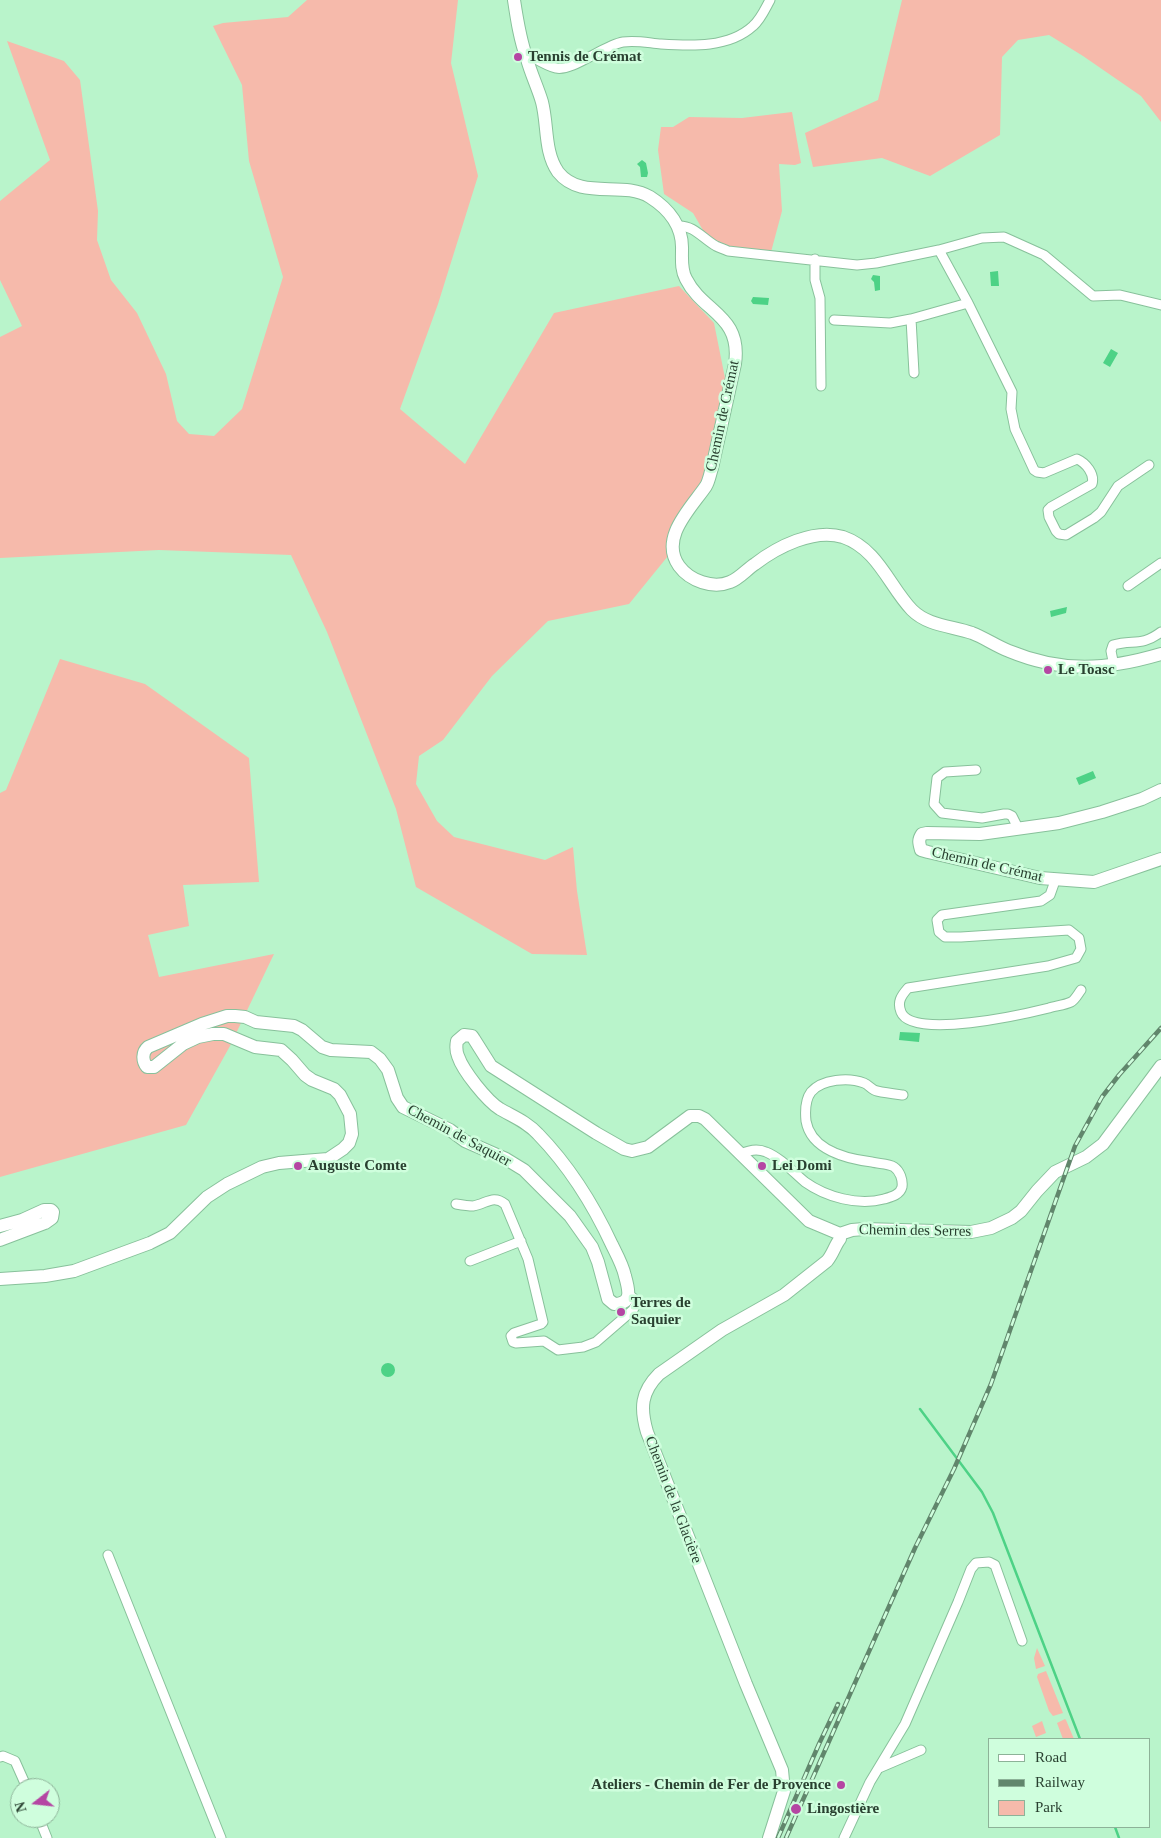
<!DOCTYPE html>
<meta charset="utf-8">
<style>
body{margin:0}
#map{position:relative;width:1161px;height:1838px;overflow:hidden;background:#b9f4cb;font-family:Georgia,serif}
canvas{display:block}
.legend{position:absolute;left:988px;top:1738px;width:162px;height:90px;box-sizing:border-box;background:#cffedd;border:1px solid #8db298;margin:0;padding:6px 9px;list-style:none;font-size:15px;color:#294030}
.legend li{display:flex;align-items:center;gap:10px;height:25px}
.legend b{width:25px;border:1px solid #8db298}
.north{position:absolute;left:10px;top:1778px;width:50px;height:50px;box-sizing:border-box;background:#cffedd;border:1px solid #8db298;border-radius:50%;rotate:254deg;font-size:14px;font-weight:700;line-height:20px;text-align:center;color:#294030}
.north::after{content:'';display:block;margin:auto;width:18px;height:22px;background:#b546a3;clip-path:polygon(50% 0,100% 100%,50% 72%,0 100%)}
</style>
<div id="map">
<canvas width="1161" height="1838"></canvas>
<ul class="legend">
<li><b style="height:6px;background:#fff"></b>Road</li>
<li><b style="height:6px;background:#61866c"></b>Railway</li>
<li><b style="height:14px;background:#f6baab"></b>Park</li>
</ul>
<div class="north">N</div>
</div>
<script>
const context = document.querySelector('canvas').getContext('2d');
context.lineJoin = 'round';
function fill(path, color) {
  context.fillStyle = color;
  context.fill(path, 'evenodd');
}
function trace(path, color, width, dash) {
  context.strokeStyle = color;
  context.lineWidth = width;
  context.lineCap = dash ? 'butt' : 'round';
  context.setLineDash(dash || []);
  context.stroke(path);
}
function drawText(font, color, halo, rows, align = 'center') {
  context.font = font + ' Georgia,serif';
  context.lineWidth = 5;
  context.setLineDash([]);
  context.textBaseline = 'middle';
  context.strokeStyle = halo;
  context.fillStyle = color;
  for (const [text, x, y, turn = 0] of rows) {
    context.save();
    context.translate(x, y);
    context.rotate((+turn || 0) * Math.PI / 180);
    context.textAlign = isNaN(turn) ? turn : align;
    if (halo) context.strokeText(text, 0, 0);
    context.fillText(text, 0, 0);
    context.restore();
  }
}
fill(new Path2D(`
 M307,0H458L451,63L478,176L438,304L400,409L465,464L554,313L679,286L714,323L725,378L703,479L674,521L668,556L629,604L548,621L492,676L443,740L419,756L416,784L437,821L454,837L545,860L573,847L577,891L587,955L532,954L416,887L396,809L327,632L291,555L159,550L0,558V337L22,326L0,280V201L50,160L7,41L64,61L80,80L98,211L97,240L111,280L137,313L166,374L177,421L189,434L214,436L242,409L283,277L249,161L242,85L213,26L223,23L288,17Z
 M902,0H1161V122L1141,96L1083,56L1049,35L1018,40L1002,57L1000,135L930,176L882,158L813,167L805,133L878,100Z
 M792,112L801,163L795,165L779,164L782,211L771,252L731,247L718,242L704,232L693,213L664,194L658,150L661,127H673L689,117L742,118Z
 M60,659L145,684L249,758L259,882L183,885L189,926L148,935L159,977L274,954L230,1046L186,1125L0,1177V793L6,790Z
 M1037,1648L1045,1666L1036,1669L1034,1658Z
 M1046,1671L1063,1713L1053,1716L1049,1711L1037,1677L1038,1674Z
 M1065,1719L1066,1720L1074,1739H1063L1057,1723Z
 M1042,1721L1046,1733L1036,1737L1032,1726Z`), '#f6baab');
fill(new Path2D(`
 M642,160L646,163L648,173L647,177H641L640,167L637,164Z
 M998,271L999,286H991L990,272Z
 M873,275L880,276V290L875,291L874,282L871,279Z
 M753,297L769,298L768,305L753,304L751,301Z
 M1111,349L1118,353L1110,367L1103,363Z
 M1067,607L1066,613L1051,617L1050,611Z
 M1093,771L1096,778L1079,785L1076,778Z
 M900,1032L920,1033L919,1042L899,1040Z
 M381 1370a7 7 0 1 1 14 0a7 7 0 1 1-14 0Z`), '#4dd286');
trace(new Path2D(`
 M920,1409L982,1492L993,1513L1080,1739
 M1115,1827L1119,1838`), '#4dd286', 2.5);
const street = new Path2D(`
 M525,53C535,58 546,66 556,68C572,72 604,45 623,42C636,40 649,43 661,44C692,46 729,48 753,26C761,19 765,9 770,0
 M678,226C694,225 703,239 716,246C720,248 724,249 728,251L857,265L876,263L939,250L982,238L1004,237L1044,255L1093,296L1120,295L1161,305
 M939,250L968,303L1012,392L1011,409L1015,429L1034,470L1037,472L1044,473L1077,459C1086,463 1095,474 1092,484L1051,507L1048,510L1049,517L1056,531L1059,534L1066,535L1094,518L1101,512L1118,486L1149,465
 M815,259V280L820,298L821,386
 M911,319L914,373
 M834,320L890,323L911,319L968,303
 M1128,586L1161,563
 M1114,666L1111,651L1113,645C1133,639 1141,647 1161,632
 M976,770L945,772L937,778L934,804L942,813L982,818L1004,814H1008L1012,816L1018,828
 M1055,881L1050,895L1041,901L942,915L937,920L939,932L945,937H961L1069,930L1079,938L1081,949L1076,958L1048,966L908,988C901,996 897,1002 901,1012C912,1040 1025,1014 1049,1008C1055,1006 1065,1005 1071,1002C1075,1000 1078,994 1081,990
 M741,1154C749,1150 757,1148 766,1152C781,1158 793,1172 805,1182C826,1197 858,1206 884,1199C891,1197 900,1195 902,1187C903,1180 900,1171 894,1167C888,1163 878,1164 872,1162C847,1159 811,1150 806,1121C805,1111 805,1100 811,1092C822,1079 849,1077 864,1083C869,1085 872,1090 877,1091C886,1093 895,1094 903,1095
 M456,1204C462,1205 468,1206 473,1206C486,1204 493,1194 505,1204L528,1259L543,1322L541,1324L514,1333L511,1336L513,1342L516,1343L544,1341L558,1350L583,1347L596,1342L633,1310L636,1304V1300L629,1295
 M470,1261L521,1241
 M108,1555L221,1838
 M0,1757L3,1756L15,1761L27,1788
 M879,1768L921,1750
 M39,1818L47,1838
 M844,1838L870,1782L905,1724L958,1602L971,1569L976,1563L989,1562L995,1565L1022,1641`);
const secondary = new Path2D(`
 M514,0C517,20 520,40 527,59C531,74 538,88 542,102C548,125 544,152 558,172C581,201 622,180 650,197C669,209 683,227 682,250C682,260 681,270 686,279C703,313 742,315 735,364L712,468C710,474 709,481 706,486C691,508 659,538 679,566C690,581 713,589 730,582C739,579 747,569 755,564C777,547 814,528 843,537C878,549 889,586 912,610C928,626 952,626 972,633C985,638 996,646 1009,651C1062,673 1107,670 1161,654
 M1161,790L1142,799L1102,812L1059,823L980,834L927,833L922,834C918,840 919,843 921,850L928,852L1040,878L1094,882L1161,859
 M0,1226L22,1220L44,1210H51L53,1212L52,1218L45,1223L0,1240
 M840,1234L852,1230L864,1229L971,1232L991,1228L1012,1218L1021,1211L1037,1191L1055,1172L1086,1157L1103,1144L1161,1066
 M0,1279L45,1276L74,1271L150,1243L170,1233L207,1197L227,1184L262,1167L279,1163L328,1159L343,1149L349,1143L352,1134L350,1114L340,1095L334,1089L312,1080L305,1075L292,1060L281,1050L255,1047L224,1034H213L198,1037L183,1044L154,1067H147C142,1061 142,1052 148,1047L202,1024L227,1016H235L245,1017L256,1022L294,1026L302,1030L322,1047L331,1050L371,1052L380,1059L388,1070L397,1098L403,1107L450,1130L465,1141L506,1159L524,1170L570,1216L592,1247L598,1262L608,1299L614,1304C633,1304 629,1290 625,1276C623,1266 617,1255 612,1245C593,1204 569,1166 538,1134C527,1122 514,1117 500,1109C487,1101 463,1071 458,1056C456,1051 456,1046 457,1041L464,1035L472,1036L474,1039L491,1066L596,1133L624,1149L632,1151L648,1147L690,1116H699L705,1119L809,1221L840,1234
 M769,1838L784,1791L782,1770L746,1684L647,1432C640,1408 641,1392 659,1374L722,1330L784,1295L827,1261C833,1254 835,1245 840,1239V1234`);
trace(street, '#88c19b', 11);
trace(secondary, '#88c19b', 14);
trace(street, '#fff', 9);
trace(secondary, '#fff', 12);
const rail = new Path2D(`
 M778,1838L819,1744L838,1704
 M786,1838L915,1548L954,1469L991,1384L1075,1146L1102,1097L1119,1075L1161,1028`);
trace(rail, '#61866c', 4.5);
trace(rail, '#cffedd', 2.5, [8]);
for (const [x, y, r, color] of [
 [518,57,5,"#b546a3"],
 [1048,670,5,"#b546a3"],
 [298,1166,5,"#b546a3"],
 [762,1166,5,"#b546a3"],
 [621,1312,5,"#b546a3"],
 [841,1785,5,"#b546a3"],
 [796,1809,6,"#b546a3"]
]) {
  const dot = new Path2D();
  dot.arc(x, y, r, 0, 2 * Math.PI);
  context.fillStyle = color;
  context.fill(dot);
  trace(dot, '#cffedd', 2);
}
drawText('bold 15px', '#294030', '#cffedd', [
 ["Tennis de Crémat",528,57],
 ["Le Toasc",1058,670],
 ["Auguste Comte",308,1166],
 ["Lei Domi",772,1166],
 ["Terres de",631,1303],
 ["Saquier",631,1320],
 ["Ateliers - Chemin de Fer de Provence",831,1785,"right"],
 ["Lingostière",807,1809]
], 'left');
drawText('15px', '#294030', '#cffedd', [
 ["Chemin de Crémat",723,416,-78],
 ["Chemin de Crémat",987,865,13],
 ["Chemin de Saquier",459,1136,28],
 ["Chemin des Serres",915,1231,1],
 ["Chemin de la Glacière",673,1500,69]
]);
</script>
